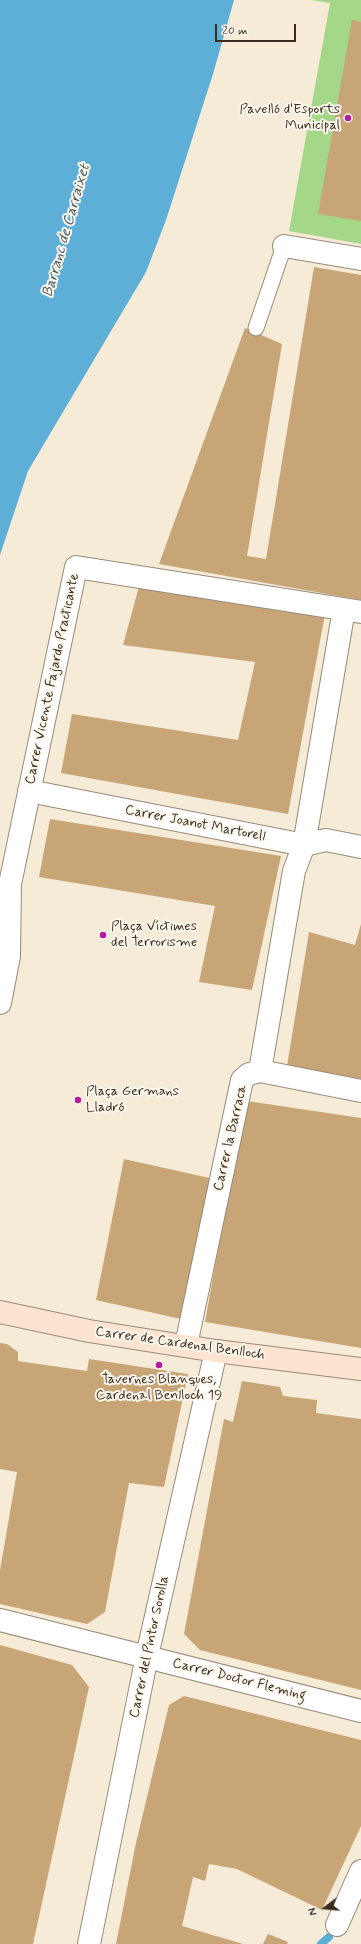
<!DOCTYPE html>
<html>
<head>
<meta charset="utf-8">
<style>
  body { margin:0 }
  #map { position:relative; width:361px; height:1944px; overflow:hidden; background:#f5ebd6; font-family:Mynerve,sans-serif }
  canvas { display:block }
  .north { position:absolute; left:305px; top:1888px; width:40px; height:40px; -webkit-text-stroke:3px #fbf7ec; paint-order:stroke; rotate:254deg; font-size:11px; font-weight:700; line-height:16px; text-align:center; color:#3b2a1e }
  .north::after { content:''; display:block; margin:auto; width:14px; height:18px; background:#3b2a1e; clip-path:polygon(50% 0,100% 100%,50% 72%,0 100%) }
  .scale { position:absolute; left:215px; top:24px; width:81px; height:18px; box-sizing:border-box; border:2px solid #3b2a1e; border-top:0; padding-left:5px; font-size:12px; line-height:14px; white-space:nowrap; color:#3b2a1e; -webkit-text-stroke:3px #fbf7ec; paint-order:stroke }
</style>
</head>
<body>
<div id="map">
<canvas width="361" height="1944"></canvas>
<div class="north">N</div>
<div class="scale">20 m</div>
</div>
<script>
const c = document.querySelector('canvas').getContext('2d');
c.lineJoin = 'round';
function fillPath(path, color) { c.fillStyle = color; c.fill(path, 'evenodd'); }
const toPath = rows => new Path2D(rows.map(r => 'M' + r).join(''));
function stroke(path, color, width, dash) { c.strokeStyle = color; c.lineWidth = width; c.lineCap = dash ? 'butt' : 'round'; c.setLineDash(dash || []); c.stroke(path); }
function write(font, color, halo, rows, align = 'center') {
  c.font = font + ' Mynerve,sans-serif'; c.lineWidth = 4; c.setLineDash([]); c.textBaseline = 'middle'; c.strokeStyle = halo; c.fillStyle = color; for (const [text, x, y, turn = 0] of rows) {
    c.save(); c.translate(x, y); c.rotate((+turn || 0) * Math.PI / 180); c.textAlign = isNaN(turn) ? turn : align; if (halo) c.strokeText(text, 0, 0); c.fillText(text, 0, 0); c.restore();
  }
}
const green = toPath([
  [311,0,361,0,361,244,289,231,330,3]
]);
const water = toPath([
  [0,0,234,0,213,74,166,220,146,272,28,471,0,555]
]);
const stream = toPath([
  [321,1944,329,1937]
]);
const building = toPath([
  [352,20,361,22,361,221,318,214],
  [314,267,361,275,361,600,159,564,245,328,282,344,247,556,266,559],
  [140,583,325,614,288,814,61,773,72,714,238,740,255,662,123,645],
  [50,819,281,856,252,990,199,982,215,906,39,877],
  [361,924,361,1079,287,1066,309,932,355,945],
  [247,1101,361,1118,361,1348,205,1322,231,1176],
  [124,1159,214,1179,181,1319,96,1300],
  [0,1343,7,1344,18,1352,18,1361,87,1371,89,1359,188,1374,164,1487,129,1483,105,1612,87,1624,0,1604,0,1570,17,1472,0,1469],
  [242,1381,280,1387,283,1396,317,1400,316,1413,361,1419,361,1690,200,1650,184,1634,224,1419,233,1422],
  [0,1645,72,1665,89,1687,33,1944,0,1944],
  [184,1696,361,1740,361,1826,322,1910,237,1869,209,1864,205,1881,193,1877,182,1926,243,1944,116,1944,136,1843,169,1705],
  [268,1934,288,1942,287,1944,263,1944]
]);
const service = toPath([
  [256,328,284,246]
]);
const pedestrian = toPath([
  [29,791,304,845,344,609],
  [0,1003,9,956,10,884,76,567,361,612]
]);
const minor = toPath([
  [284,246,361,259],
  [260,1071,294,871,304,845,326,840,361,847],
  [186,1345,242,1080,249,1074,260,1071,361,1091],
  [0,1620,361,1711],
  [337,1925,361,1871],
  [89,1944,147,1656,216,1351]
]);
const secondary = toPath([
  [0,1312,89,1331,216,1351,361,1369]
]);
const markers = [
  [348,118,4,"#b5179e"],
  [103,935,4,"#b5179e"],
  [78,1100,4,"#b5179e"],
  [159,1365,4,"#b5179e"]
];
const poiNames = [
  ["Pavelló d'Esports",340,110,"right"],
  ["Municipal",340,126,"right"],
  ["Plaça Víctimes",111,927],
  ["del Terrorisme",111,943],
  ["Plaça Germans",86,1092],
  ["Lladró",86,1108],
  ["Tavernes Blanques,",159,1380,"center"],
  ["Cardenal Benlloch 19",159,1396,"center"]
];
const streetNames = [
  ["Carrer Vicente Fajardo Practicante",53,679,-78],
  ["Carrer Joanot Martorell",195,824,11],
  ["Carrer la Barraca",231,1138,-77],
  ["Carrer de Cardenal Benlloch",180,1344,8],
  ["Carrer del Pintor Sorolla",150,1647,-78],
  ["Carrer Doctor Fleming",239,1680,14]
];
const waterNames = [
  ["Barranc de Carraixet",67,231,-74]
];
fillPath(green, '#a4d787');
fillPath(water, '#5dafd8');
stroke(stream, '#5dafd8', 8);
fillPath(building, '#c8a577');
stroke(service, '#988a7a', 17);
stroke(pedestrian, '#988a7a', 24);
stroke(minor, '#988a7a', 24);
stroke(secondary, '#988a7a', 24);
stroke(service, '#fff', 15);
stroke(pedestrian, '#fff', 22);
stroke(minor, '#fff', 22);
stroke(secondary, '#fde4d1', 22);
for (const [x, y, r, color] of markers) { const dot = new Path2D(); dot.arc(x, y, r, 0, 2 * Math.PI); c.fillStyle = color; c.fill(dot); stroke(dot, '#fbf7ec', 1.5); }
write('14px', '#3b2a1e', '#fbf7ec', poiNames, 'left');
write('14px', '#3b2a1e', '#fbf7ec', streetNames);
write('italic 15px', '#47595f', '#fbf7ec', waterNames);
</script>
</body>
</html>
